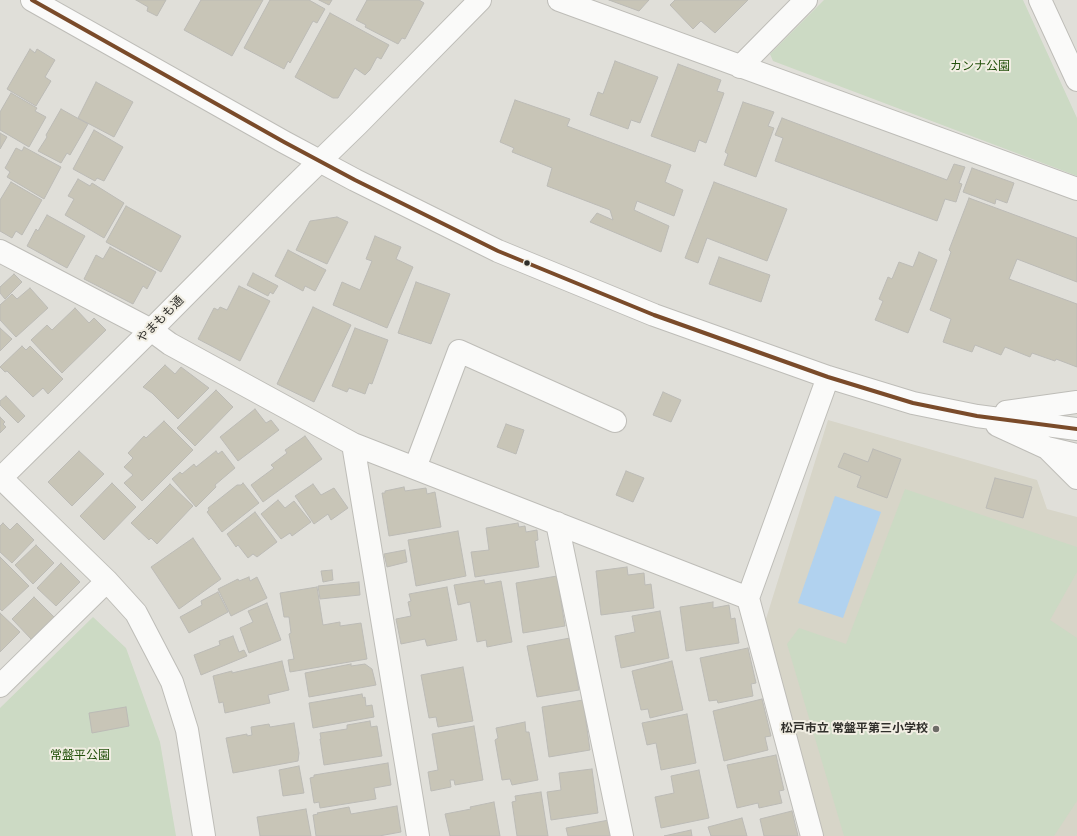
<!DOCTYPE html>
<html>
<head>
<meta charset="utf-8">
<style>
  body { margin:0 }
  canvas { display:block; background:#e0dfd9 }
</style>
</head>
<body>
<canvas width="1077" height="836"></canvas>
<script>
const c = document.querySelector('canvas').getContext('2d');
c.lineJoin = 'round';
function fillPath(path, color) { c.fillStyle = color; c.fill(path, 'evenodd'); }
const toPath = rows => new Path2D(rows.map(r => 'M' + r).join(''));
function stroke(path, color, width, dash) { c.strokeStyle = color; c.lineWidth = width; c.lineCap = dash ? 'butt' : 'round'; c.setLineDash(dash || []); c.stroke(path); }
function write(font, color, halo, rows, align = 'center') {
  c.font = font + ' "Nunito Sans","Noto Sans JP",sans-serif'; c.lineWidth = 4; c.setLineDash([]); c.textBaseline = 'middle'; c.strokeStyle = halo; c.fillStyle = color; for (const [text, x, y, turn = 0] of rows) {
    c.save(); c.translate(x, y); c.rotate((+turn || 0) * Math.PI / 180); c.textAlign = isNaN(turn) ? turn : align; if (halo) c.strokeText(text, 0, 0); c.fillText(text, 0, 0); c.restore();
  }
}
const built = toPath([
  [828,420,1037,480,1047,509,1077,517,1077,836,823,836,765,622]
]);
const green = toPath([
  [824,0,1023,0,1077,118,1077,176,773,61,770,54],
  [905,489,1077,547,1077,572,1050,620,1077,638,1077,801,1054,836,844,836,787,644,799,628,846,644],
  [93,617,126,648,160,742,176,836,0,836,0,708]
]);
const water = toPath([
  [835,496,881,512,843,618,798,603]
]);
const building = toPath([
  [136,0,166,0,157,16,147,11,148,7,136,0],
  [201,0,263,0,232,56,184,30,201,0],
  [270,0,309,0,325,9,317,23,313,21,290,63,288,61,284,69,244,48,270,0],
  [319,0,332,0,329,5,319,0],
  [367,0,419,0,424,3,405,39,402,38,398,44,365,27,366,25,356,20,367,0],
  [609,0,649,0,639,11,609,0],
  [675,0,748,0,715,33,701,21,693,29,670,5,675,0],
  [330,13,389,45,381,59,377,57,370,70,365,75,355,68,338,98,333,98,295,77,330,13],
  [30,49,35,53,37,49,55,60,45,77,51,81,36,106,7,89,30,49],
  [615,61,658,77,640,123,631,120,628,129,590,115,598,92,603,94,615,61],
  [678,64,721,80,717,91,724,93,706,143,699,140,695,152,651,136,678,64],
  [96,82,133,102,114,137,78,118,96,82],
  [11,93,37,108,35,111,46,117,29,147,0,130,0,112,11,93],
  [515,100,570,119,567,126,671,165,665,182,683,190,674,216,637,201,634,210,669,226,661,252,590,222,597,213,613,220,610,210,547,186,552,168,512,152,514,148,500,142,515,100],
  [743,102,774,112,768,126,774,128,756,177,724,165,728,154,725,152,743,102],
  [61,109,88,124,70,155,67,153,61,163,38,151,47,137,46,135,61,109],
  [782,118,947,180,954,164,965,167,959,183,962,184,956,202,945,199,937,221,775,161,783,138,775,135,782,118],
  [94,130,123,147,104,181,97,178,95,181,73,169,94,130],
  [0,133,7,137,0,149,0,133],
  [24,147,61,167,44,199,7,177,10,172,5,168,16,148,22,151,24,147],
  [972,168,1014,183,1007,203,996,199,995,204,963,192,972,168],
  [78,179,90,186,92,183,124,203,104,238,65,215,74,199,68,196,78,179],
  [11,182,42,200,22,235,16,231,12,238,0,231,0,200,11,182],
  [714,182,787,209,767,261,707,238,698,263,685,258,714,182],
  [969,198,1077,238,1077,282,1017,259,1009,279,1077,304,1077,367,1056,359,1055,361,1032,353,1030,357,1005,347,1001,355,975,345,972,352,943,342,951,319,930,310,951,252,949,250,969,198],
  [126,206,181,236,161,272,106,242,126,206],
  [47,215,85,236,67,268,27,246,36,229,38,231,47,215],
  [337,217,348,222,327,264,296,250,310,221,337,217],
  [375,236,401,247,396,259,413,267,387,328,333,305,342,282,360,290,372,261,366,259,375,236],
  [110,247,156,272,147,289,143,286,133,304,84,279,96,255,103,259,110,247],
  [288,250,326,270,315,291,305,286,303,291,275,276,288,250],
  [919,252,937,260,908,333,875,320,883,301,879,299,888,277,892,279,899,262,913,267,919,252],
  [719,257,770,275,761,302,709,284,719,257],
  [253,273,278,286,273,294,270,292,268,296,247,285,253,273],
  [14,274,22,282,5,299,0,293,0,287,14,274],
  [416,282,450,294,431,344,398,333,416,282],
  [239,286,270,301,240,361,198,339,214,308,218,310,220,307,227,310,239,286],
  [30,288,48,308,16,337,0,320,0,305,12,294,17,299,30,288],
  [313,307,351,325,314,402,277,384,313,307],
  [75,308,89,323,94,318,106,330,62,373,31,340,47,325,52,330,75,308],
  [0,328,12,339,0,351,0,328],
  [355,328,388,340,372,384,369,383,365,394,349,388,347,392,332,386,355,328],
  [22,346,26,350,30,346,63,379,48,394,43,388,33,397,7,371,5,372,0,367,22,346],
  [165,365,175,374,181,367,209,388,178,419,152,393,143,387,165,365],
  [216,390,233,407,195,446,177,428,216,390],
  [663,392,681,400,671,422,653,415,663,392],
  [6,396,25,416,18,423,0,405,0,401,6,396],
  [255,409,266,423,271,420,279,430,238,461,220,437,255,409],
  [0,417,5,422,3,424,6,427,0,433,0,417],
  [164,421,193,450,142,501,124,483,133,475,124,467,133,458,128,453,144,436,146,438,164,421],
  [506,424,524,430,516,454,497,447,506,424],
  [305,436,322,459,263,502,251,485,274,468,271,465,287,453,285,450,305,436],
  [873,449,901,459,887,498,857,487,861,476,838,467,844,453,868,462,873,449],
  [79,451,104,474,72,506,48,482,79,451],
  [216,451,218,454,222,451,235,468,215,485,216,487,196,507,172,479,180,472,182,474,194,464,196,467,216,451],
  [626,471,644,478,633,502,616,495,626,471],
  [995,478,1032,487,1023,518,986,508,995,478],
  [112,483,136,507,104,540,80,516,112,483],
  [243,483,259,503,222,532,207,512,209,510,208,508,237,485,241,485,243,483],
  [170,484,193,506,157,544,151,538,149,540,131,523,170,484],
  [313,484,321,495,334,488,348,508,331,520,328,514,314,524,295,496,313,484],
  [404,487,405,491,426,488,427,494,435,492,441,527,389,536,382,493,385,493,385,491,404,487],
  [278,500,285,508,294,501,311,522,292,536,290,533,281,539,261,514,278,500],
  [255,512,277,542,257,557,253,554,248,558,238,545,236,547,227,534,255,512],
  [3,523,10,530,17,523,34,540,12,563,0,552,0,526,3,523],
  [518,523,519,527,525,526,526,532,537,530,538,540,535,541,539,567,475,577,471,552,489,550,486,528,518,523],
  [458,531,466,576,416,586,408,540,458,531],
  [193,538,221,579,179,609,151,567,193,538],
  [36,545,54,563,33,584,15,565,36,545],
  [405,550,407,562,387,567,384,554,405,550],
  [0,557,29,586,2,611,0,609,0,557],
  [61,563,80,582,56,606,37,588,61,563],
  [627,567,628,575,644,573,645,585,651,584,654,608,601,615,596,571,627,567],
  [332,570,333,580,323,582,321,571,332,570],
  [557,576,565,626,523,633,516,583,557,576],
  [249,577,250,581,257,577,267,598,231,616,218,589,238,579,239,581,249,577],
  [484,580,485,584,501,581,512,642,487,647,486,640,477,642,470,602,458,605,454,585,484,580],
  [359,582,360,595,320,599,318,586,359,582],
  [317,587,323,625,340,622,340,626,361,623,367,659,290,672,288,660,294,659,289,634,291,633,289,617,284,617,280,593,317,587],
  [447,587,457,640,427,646,425,639,401,644,396,619,411,616,408,602,411,601,409,594,447,587],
  [218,592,228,612,189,633,180,617,202,605,201,601,218,592],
  [34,597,54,617,31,639,12,619,34,597],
  [713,602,713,608,729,605,731,619,735,618,739,643,686,651,680,607,713,602],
  [267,603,281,640,249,653,240,628,253,622,248,611,267,603],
  [660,611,669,658,621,668,615,636,635,632,632,616,660,611],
  [0,613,20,632,0,652,0,613],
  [233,636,239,652,244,650,247,656,201,675,194,655,220,645,219,641,233,636],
  [570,638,579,690,537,697,527,646,570,638],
  [748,648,756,683,751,684,753,696,718,703,717,700,709,701,700,658,748,648],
  [282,661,289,690,268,695,270,703,225,713,223,702,219,703,213,676,232,671,232,673,282,661],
  [672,661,683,710,650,718,648,709,641,710,632,671,672,661],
  [351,664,351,666,365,664,372,669,376,685,309,697,305,673,351,664],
  [463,667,473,721,438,727,436,717,429,718,421,675,463,667],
  [362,694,363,698,365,697,366,706,372,705,374,717,313,728,309,703,362,694],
  [762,699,771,736,765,737,768,750,724,761,713,711,762,699],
  [583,700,590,750,549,757,542,707,583,700],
  [126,707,129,726,92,733,89,713,126,707],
  [687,714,696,763,661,770,656,743,647,745,642,723,687,714],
  [370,721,371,727,377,726,382,756,324,765,320,739,321,739,320,733,347,729,347,725,370,721],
  [525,722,526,732,529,732,538,780,512,785,510,779,502,780,495,740,498,738,496,728,525,722],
  [294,723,299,753,298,761,233,773,226,738,247,734,247,736,252,735,251,727,269,724,270,727,294,723],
  [474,726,483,780,455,785,454,780,450,780,451,787,431,791,428,772,438,770,432,734,474,726],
  [776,755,784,790,779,791,782,803,759,808,758,803,737,808,727,765,776,755],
  [388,763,391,785,374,788,376,799,320,808,319,802,314,803,310,778,314,777,314,775,388,763],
  [299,766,304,793,283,796,279,770,299,766],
  [592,769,598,813,551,820,547,792,561,790,559,773,592,769],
  [699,770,709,818,661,828,655,797,674,793,671,776,699,770],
  [541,792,548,836,517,836,512,802,516,801,515,796,541,792],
  [494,802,500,836,450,836,445,814,471,809,470,807,494,802],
  [397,806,401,832,379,836,316,836,313,815,318,814,317,813,349,807,351,814,397,806],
  [306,809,311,836,260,836,257,817,306,809],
  [792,811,798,836,764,836,760,819,792,811],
  [742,818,747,836,711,836,708,827,742,818],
  [609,820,612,836,568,836,566,828,609,820],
  [691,830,692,836,664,836,691,830]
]);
const minor = toPath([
  [32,0,284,142,355,180,498,251,654,315,828,377,913,403,977,416,1077,429],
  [559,0,1077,189],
  [1040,0,1077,80],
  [740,67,806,0],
  [0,251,151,330,170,344,353,444,748,598],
  [1006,412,1077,402],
  [997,425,1047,448,1077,455],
  [353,444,418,836],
  [1047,448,1077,478],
  [415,468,459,351,615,421],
  [1,478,107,581,136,613,172,682,187,730,204,836],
  [0,479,151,330,285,195,358,124,480,0],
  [557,523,622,836],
  [0,686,107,581],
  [812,836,748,598,828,377]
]);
const bus1 = toPath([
  [32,0,284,142,355,180,498,251,654,315,828,377,913,403,977,416,1077,429]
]);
const markers = [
  [527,263,3.5,"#2f2e2a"],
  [936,729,4,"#6d6c67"]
];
const parkNames = [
  ["カンナ公園",980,67],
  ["常盤平公園",80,756]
];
const streetNames = [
  ["やまもも通",161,320,-45]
];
const poiNames = [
  ["松戸市立 常盤平第三小学校",928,729]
];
fillPath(built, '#d7d5c8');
fillPath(green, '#ccdac4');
fillPath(water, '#b1d2ef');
fillPath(building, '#c8c5b7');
stroke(building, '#bcbbb6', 1);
stroke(minor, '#bebdb8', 24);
stroke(minor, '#fafaf9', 22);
stroke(bus1, '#7a4b2a', 4);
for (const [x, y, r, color] of markers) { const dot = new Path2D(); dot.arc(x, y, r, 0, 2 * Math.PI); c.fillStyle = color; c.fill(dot); stroke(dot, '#f1eee3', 1.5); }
write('12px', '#22500b', '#f1eee3', parkNames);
write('12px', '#2f2e2a', '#f1eee3', streetNames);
write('bold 12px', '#2f2e2a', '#f1eee3', poiNames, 'right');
</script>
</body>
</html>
